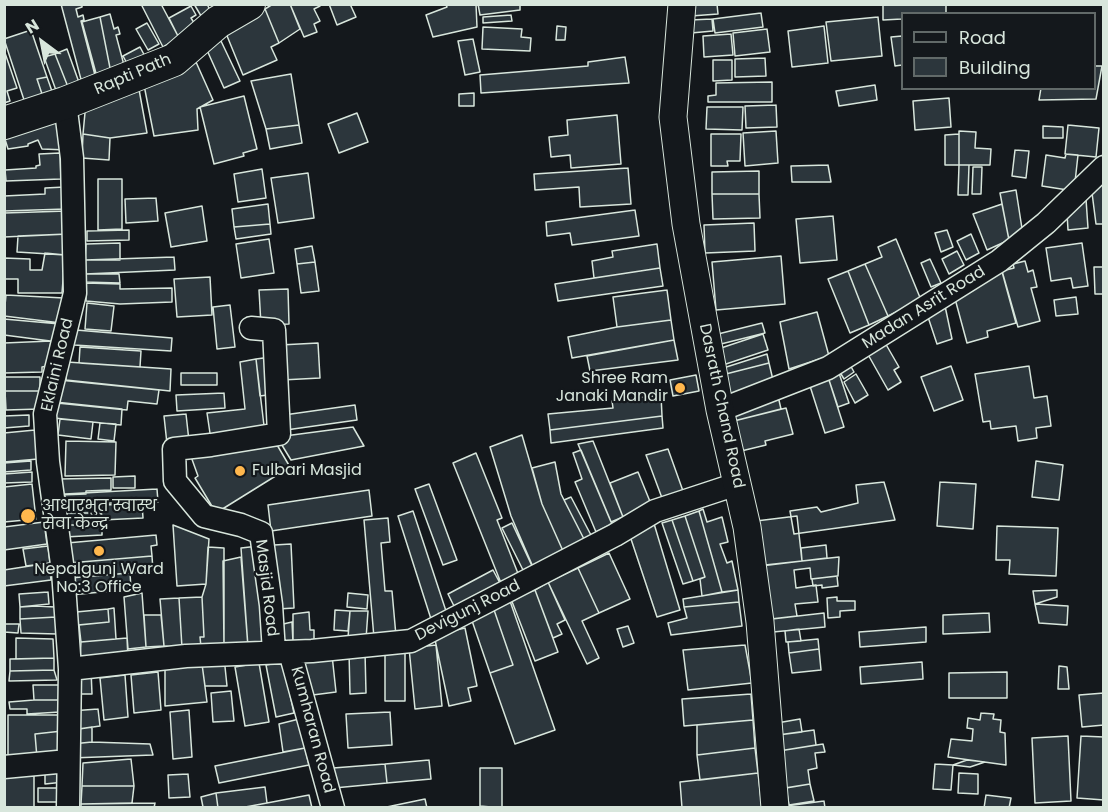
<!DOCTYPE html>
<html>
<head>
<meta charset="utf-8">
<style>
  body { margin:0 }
  #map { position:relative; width:1108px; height:812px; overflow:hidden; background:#14181c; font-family:Poppins,sans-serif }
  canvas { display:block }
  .frame { position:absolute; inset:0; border:6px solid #d8e6dc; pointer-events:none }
  .legend { position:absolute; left:901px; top:12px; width:195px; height:78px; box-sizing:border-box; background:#14181c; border:2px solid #626a69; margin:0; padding:8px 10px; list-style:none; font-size:18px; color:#d8e6dc }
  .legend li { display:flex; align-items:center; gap:12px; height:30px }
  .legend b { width:30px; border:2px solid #626a69 }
  .north { position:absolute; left:12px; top:12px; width:60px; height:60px; -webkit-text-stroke:4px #14181c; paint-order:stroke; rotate:328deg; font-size:16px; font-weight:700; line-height:24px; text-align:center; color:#d8e6dc }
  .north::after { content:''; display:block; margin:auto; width:21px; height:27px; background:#d8e6dc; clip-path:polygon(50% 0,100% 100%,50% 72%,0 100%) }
</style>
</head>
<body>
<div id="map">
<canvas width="1108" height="812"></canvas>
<div class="frame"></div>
<ul class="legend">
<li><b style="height:8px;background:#14181c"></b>Road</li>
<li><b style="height:16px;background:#2c363c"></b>Building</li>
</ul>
<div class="north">N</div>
</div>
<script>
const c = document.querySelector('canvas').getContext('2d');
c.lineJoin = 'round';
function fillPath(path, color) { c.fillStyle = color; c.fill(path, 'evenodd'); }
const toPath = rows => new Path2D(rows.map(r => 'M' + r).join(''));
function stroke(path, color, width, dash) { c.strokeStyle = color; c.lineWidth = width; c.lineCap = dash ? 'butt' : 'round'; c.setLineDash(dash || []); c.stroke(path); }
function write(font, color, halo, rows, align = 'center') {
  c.font = font + ' Poppins,"Noto Sans Devanagari",sans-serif'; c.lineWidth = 4.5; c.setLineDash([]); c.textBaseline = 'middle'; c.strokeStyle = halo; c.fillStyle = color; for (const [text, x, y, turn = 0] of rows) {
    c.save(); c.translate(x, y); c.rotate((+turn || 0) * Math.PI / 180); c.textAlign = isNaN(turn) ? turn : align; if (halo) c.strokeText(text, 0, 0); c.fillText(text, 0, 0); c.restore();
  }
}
const building = toPath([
  [61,4,82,4,82,7,76,9,78,17,83,15,84,20,81,21,97,83,83,87,61,4],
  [141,4,161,4,179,38,163,47,141,4],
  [194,4,207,4,213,16,204,21,194,4],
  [273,4,290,4,300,29,279,43,265,9,273,4],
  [290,4,319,4,320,6,314,9,320,21,314,24,317,32,304,37,290,4],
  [329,4,350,4,356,17,337,25,329,4],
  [446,4,476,4,477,27,433,37,426,15,447,7,446,4],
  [478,4,520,4,520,10,480,15,478,4],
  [690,4,717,4,718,14,691,16,690,4],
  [883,4,946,4,946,14,902,14,902,19,883,20,883,4],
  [191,6,196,15,191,18,198,29,180,40,169,18,191,6],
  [265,9,279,43,271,47,277,60,243,75,223,26,265,9],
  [761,13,763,27,715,33,713,19,761,13],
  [110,14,114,29,118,27,120,34,116,35,125,69,111,73,100,17,110,14],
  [511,15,512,21,483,23,483,17,511,15],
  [100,17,111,73,97,77,82,22,100,17],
  [878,17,882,56,831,61,826,22,878,17],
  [712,19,713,31,691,33,690,20,712,19],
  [147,23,159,44,148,50,136,29,147,23],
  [557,26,566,27,565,40,556,40,557,26],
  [824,26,828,63,792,67,788,31,824,26],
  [483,27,522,29,521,37,531,38,530,51,482,49,483,27],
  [767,29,770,52,735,56,733,33,767,29],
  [31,30,47,77,37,79,44,100,26,106,4,39,31,30],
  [731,34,733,55,704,57,703,36,731,34],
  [902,36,902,65,895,66,891,37,902,36],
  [473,39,480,72,465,75,458,41,473,39],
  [221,41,240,81,224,88,206,48,221,41],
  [140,47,147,60,130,69,123,56,140,47],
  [67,49,81,88,70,92,55,54,67,49],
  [4,50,17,88,7,91,10,101,4,103,4,50],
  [55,54,70,92,58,96,44,57,55,54],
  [625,57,629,83,481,93,480,75,588,66,588,62,625,57],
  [765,58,766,76,735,77,735,59,765,58],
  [713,60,732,60,732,80,713,81,713,60],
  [196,62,213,100,197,109,198,130,154,136,144,85,196,62],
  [1094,66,1102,66,1096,99,1039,100,1041,88,1094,88,1094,66],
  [291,74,299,125,266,129,251,81,291,74],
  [47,77,54,97,44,100,37,79,47,77],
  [772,82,772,102,708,102,708,96,716,95,716,83,772,82],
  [138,84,147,133,110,138,83,134,86,102,138,84],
  [875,85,877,100,839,106,836,91,875,85],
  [474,93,474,106,459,106,459,94,474,93],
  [244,96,257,149,243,153,244,156,214,164,200,107,244,96],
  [949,98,951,127,915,130,913,101,949,98],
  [776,105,777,127,746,128,745,106,776,105],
  [707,107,743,107,742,130,706,129,707,107],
  [357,113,368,142,339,153,328,124,357,113],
  [617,115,621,164,571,168,570,155,551,157,549,137,568,135,567,120,617,115],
  [60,116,67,150,42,149,38,140,28,144,28,146,8,149,4,136,60,116],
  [299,125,302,143,270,149,266,129,299,125],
  [1068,125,1099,128,1096,157,1065,154,1068,125],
  [1043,126,1063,127,1063,138,1043,138,1043,126],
  [776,131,778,163,745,166,743,133,776,131],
  [959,131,976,132,975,148,991,149,990,165,959,165,959,131],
  [83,134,110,138,109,160,82,158,83,134],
  [711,134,741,134,740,161,727,161,728,166,711,166,711,134],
  [959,134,959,165,945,165,945,135,959,134],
  [1015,150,1029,151,1026,178,1012,176,1015,150],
  [60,153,61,179,6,181,5,170,36,168,36,166,40,165,39,154,60,153],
  [1066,154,1078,155,1074,191,1042,186,1046,155,1065,158,1066,154],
  [828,165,831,182,792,182,791,166,828,165],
  [959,165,969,165,968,195,958,195,959,165],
  [973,167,982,167,981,194,972,194,973,167],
  [628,168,631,204,580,207,579,187,535,190,534,174,628,168],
  [262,169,266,198,238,202,234,174,262,169],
  [759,171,759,194,712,194,712,172,759,171],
  [308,173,314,218,278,223,271,178,308,173],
  [98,179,122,179,122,229,98,230,98,179],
  [1091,185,1104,185,1104,224,1096,224,1091,185],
  [65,187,66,209,4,211,4,196,45,194,45,188,65,187],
  [1016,190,1023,235,1009,240,1000,193,1016,190],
  [712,194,759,194,760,218,713,219,712,194],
  [156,198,158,221,126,223,125,199,156,198],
  [1086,199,1088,228,1068,230,1067,213,1086,199],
  [268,204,270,224,234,227,232,209,268,204],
  [1002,204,1009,240,987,250,973,214,1002,204],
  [202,206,207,241,171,247,165,213,202,206],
  [635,210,639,236,572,245,570,233,547,236,546,222,635,210],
  [67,211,68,234,4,237,4,213,67,211],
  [833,216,837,260,800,263,796,219,833,216],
  [754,223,755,251,705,253,704,225,754,223],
  [270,224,271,234,236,239,234,227,270,224],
  [129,230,129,240,87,241,87,231,129,230],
  [947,230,953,247,941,252,935,233,947,230],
  [68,234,65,255,17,252,18,236,68,234],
  [971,234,979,253,966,260,957,241,971,234],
  [269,239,274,273,241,278,236,244,269,239],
  [896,239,921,300,888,316,865,264,882,257,878,247,896,239],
  [120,243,120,260,85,260,86,244,120,243],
  [1082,243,1088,286,1073,288,1071,278,1051,281,1046,248,1082,243],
  [657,244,660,268,594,278,592,261,613,257,612,251,657,244],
  [312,246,315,262,297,264,295,249,312,246],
  [957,251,964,265,949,274,942,259,957,251],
  [45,253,65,255,62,293,18,293,18,279,4,279,4,258,30,259,30,270,42,270,45,253],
  [781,256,785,304,716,310,712,262,781,256],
  [174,257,175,270,85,274,85,260,174,257],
  [930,259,941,283,931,287,921,263,930,259],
  [1025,261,1028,272,1033,270,1037,287,1031,288,1040,321,1018,327,1002,271,1014,268,1013,264,1025,261],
  [315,262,319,291,301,293,297,264,315,262],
  [865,264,888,316,869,325,848,271,865,264],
  [1094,267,1104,267,1104,294,1095,294,1094,267],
  [660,268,663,286,558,301,555,284,660,268],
  [1001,268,1016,323,987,331,988,337,967,343,954,295,1001,268],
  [848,271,869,325,850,333,828,279,848,271],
  [85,274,119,274,120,283,84,282,85,274],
  [210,277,212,315,177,317,174,279,210,277],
  [86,283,120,284,120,289,172,288,172,302,120,304,86,301,86,283],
  [288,289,289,324,261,325,259,290,288,289],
  [667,290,671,320,617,327,613,297,667,290],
  [6,295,64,298,61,323,4,316,6,295],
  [1076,297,1078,314,1056,316,1054,300,1076,297],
  [87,303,114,306,111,331,85,329,87,303],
  [230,305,235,347,217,349,213,307,230,305],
  [945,306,952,339,937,344,926,311,945,306],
  [817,312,829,356,789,369,780,322,817,312],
  [4,319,60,324,58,342,4,335,4,319],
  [671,320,674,340,572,358,568,337,617,327,671,320],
  [762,323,765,333,713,346,710,336,762,323],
  [76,330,172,338,171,351,74,345,76,330],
  [763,334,768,350,717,367,712,351,763,334],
  [674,340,678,360,590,371,587,356,674,340],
  [51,341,47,366,42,367,42,372,4,373,4,343,51,341],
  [884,341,899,367,894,370,901,382,888,390,866,351,884,341],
  [318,343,320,378,282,380,280,345,318,343],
  [80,347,141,351,140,367,79,363,80,347],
  [767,354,769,363,718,376,717,370,767,354],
  [271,357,275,394,260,396,256,359,271,357],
  [256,359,265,434,211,440,207,413,245,409,240,362,256,359],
  [67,362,171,369,170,391,66,380,67,362],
  [769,363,773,380,724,397,718,376,769,363],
  [849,363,854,372,844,379,838,369,849,363],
  [951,366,963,400,934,411,921,377,951,366],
  [1029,366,1034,398,1047,396,1051,426,1036,428,1037,438,1018,441,1016,426,991,429,990,421,983,422,975,374,1029,366],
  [181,373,217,373,217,385,181,385,181,373],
  [839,373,849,403,838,407,828,377,839,373],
  [856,374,868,395,855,403,844,382,856,374],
  [696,375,699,391,673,396,670,380,696,375],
  [4,377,40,377,40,391,4,391,4,377],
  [828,377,844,427,825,433,809,383,828,377],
  [59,380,159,390,157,404,128,401,127,410,57,403,59,380],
  [5,391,40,391,40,409,6,410,5,391],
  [224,393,225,408,177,411,176,395,224,393],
  [661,395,662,416,550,430,548,414,613,408,612,401,661,395],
  [778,396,781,409,730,422,727,412,778,396],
  [55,402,122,409,121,425,54,418,55,402],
  [355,405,357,420,286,430,284,415,355,405],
  [786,408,793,434,765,441,766,445,737,452,730,422,786,408],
  [186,414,189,441,167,444,164,416,186,414],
  [29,415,29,426,4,428,4,416,29,415],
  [662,416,663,428,551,443,550,430,662,416],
  [60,419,93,422,91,439,58,435,60,419],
  [100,423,116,424,114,441,98,439,100,423],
  [353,427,364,446,291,460,277,437,353,427],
  [35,430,38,459,4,462,4,433,35,430],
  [522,435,542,504,563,551,533,567,511,516,490,447,522,435],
  [273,438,290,467,216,513,195,478,198,476,189,451,273,438],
  [66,441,116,442,115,475,65,476,66,441],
  [593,441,623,517,611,522,578,444,593,441],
  [668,449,683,491,662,498,646,455,668,449],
  [581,450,612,524,596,532,575,482,582,479,573,453,581,450],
  [476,453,502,518,497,520,519,576,501,583,453,463,476,453],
  [31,461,31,470,4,472,4,463,31,461],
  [1036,461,1063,465,1059,500,1032,497,1036,461],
  [555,462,561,494,585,541,563,551,542,504,532,468,555,462],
  [32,472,32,482,4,483,4,474,32,472],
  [638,472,651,504,623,517,610,483,638,472],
  [135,476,135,488,113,488,113,477,135,476],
  [111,478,111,490,86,491,86,494,59,495,59,479,111,478],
  [884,482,895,520,794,534,790,511,817,507,821,512,858,503,856,485,884,482],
  [940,482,976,484,973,529,937,526,940,482],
  [32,484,36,519,4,522,4,487,32,484],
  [429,484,457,560,443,565,415,489,429,484],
  [157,489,158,502,65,504,65,494,157,489],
  [369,490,372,516,271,531,268,505,369,490],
  [571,497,592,537,585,541,564,500,571,497],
  [142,504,143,518,102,520,101,505,142,504],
  [101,505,101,513,64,513,63,507,101,505],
  [703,509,707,522,722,517,728,542,720,544,727,563,732,561,738,590,722,592,699,511,703,509],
  [413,511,447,614,431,619,398,516,413,511],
  [699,511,722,592,702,596,700,579,705,577,685,516,699,511],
  [64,513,101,513,102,525,64,525,64,513],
  [685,516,705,577,693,581,672,520,685,516],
  [797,516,802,561,761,566,756,521,797,516],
  [652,517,680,610,657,617,628,530,652,517],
  [388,518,390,542,381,543,385,591,392,591,396,636,374,638,364,520,388,518],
  [672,520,693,581,683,584,662,523,672,520],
  [44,522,47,544,4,550,4,527,44,522],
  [512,523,533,568,524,572,502,528,512,523],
  [64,525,102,525,102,535,65,537,64,525],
  [173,525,209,539,206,584,177,586,173,525],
  [997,526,1058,528,1056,576,1009,574,1010,560,996,560,997,526],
  [156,535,157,545,151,546,152,556,69,563,67,543,156,535],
  [291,544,294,608,278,609,274,545,291,544],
  [826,545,827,558,802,561,801,548,826,545],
  [48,546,50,563,26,566,23,549,48,546],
  [259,546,267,645,248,647,241,548,259,546],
  [208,547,224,548,224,649,201,647,200,637,204,637,202,597,206,584,208,547],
  [609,553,630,599,599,613,578,568,609,553],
  [152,556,153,571,70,578,69,563,152,556],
  [241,557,248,647,224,649,223,561,241,557],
  [839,557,838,576,811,579,810,568,794,570,796,588,816,585,818,602,795,604,797,616,771,619,765,565,839,557],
  [49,563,51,580,4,586,4,570,49,563],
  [578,568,599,613,582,621,599,658,587,664,548,582,578,568],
  [493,570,501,585,455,608,448,594,493,570],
  [130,573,131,589,71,595,70,578,130,573],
  [837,576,838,586,822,588,822,585,813,586,812,579,837,576],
  [548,582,565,620,557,624,562,634,553,638,535,590,548,582],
  [535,590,558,652,535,661,511,599,535,590],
  [738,590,739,602,684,607,683,599,738,590],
  [1057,590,1057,597,1035,604,1033,591,1057,590],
  [48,592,49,604,20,607,19,594,48,592],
  [142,593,146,647,128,649,124,597,142,593],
  [348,593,368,595,367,609,347,607,348,593],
  [202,597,204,637,200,637,201,647,182,648,179,598,202,597],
  [837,597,837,601,855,601,855,610,840,611,840,617,828,618,827,598,837,597],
  [179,598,182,648,164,646,160,599,179,598],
  [510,601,555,730,515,744,490,673,513,665,493,607,510,601],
  [739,602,742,626,671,635,668,623,687,618,684,607,739,602],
  [1035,604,1068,606,1067,625,1039,623,1035,604],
  [36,606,55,607,56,617,20,619,20,607,36,606],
  [493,607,513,665,490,673,470,615,493,607],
  [114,608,116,639,81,642,79,625,109,622,108,609,114,608],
  [108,609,109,622,78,625,76,612,108,609],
  [335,610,350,611,348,631,334,630,335,610],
  [350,611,368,611,366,639,348,638,350,611],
  [309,612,310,630,314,630,314,643,293,643,293,614,309,612],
  [824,613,825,627,773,632,772,619,824,613],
  [989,613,990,632,943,634,943,615,989,613],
  [144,615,161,615,164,646,146,647,144,615],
  [56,617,57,634,21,633,20,619,56,617],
  [292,622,293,643,280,645,279,625,292,622],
  [4,624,19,624,18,633,4,632,4,624],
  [628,626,634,643,623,647,617,629,628,626],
  [926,627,926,642,860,647,859,632,926,627],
  [465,628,477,686,468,688,471,701,449,706,434,635,465,628],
  [799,629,801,641,786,642,785,631,799,629],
  [16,638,53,639,54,658,16,659,16,638],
  [127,638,128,659,80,660,81,642,127,638],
  [818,639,819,649,789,653,788,642,818,639],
  [436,645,442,706,415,709,409,648,436,645],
  [745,645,752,683,688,690,683,650,745,645],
  [819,649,821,670,792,673,789,653,819,649],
  [385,651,405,651,405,701,385,701,385,651],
  [349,652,365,652,366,693,350,694,349,652],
  [332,655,336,692,305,696,301,659,332,655],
  [201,657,224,657,227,686,205,686,201,657],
  [54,658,54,670,10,671,10,659,54,658],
  [283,662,294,713,276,717,266,665,283,662],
  [922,662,923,679,861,684,860,667,922,662],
  [259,663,269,722,245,726,235,667,259,663],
  [202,664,207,702,165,706,165,666,202,664],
  [1059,666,1067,667,1069,689,1058,689,1059,666],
  [54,670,57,680,9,681,10,671,54,670],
  [77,670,91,670,92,694,75,694,77,670],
  [158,672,161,710,134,713,131,675,158,672],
  [1007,672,1007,698,949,698,949,673,1007,672],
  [125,675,128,717,104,720,100,678,125,675],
  [33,685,59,685,60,700,34,700,33,685],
  [231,691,234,721,213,722,211,693,231,691],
  [1104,693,1104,725,1082,727,1079,695,1104,693],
  [751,694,753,720,684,726,682,699,751,694],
  [34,700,60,700,60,712,27,714,27,709,10,709,9,702,34,700],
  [98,709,100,726,72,730,71,711,98,709],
  [189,710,192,757,173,759,170,712,189,710],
  [390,712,392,745,348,748,346,714,390,712],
  [981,713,994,714,993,719,1001,720,1000,732,1005,733,1006,765,948,757,951,739,972,741,973,729,967,728,968,718,980,720,981,713],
  [8,715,61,715,62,731,35,734,37,758,8,757,8,715],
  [299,719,305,748,283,752,279,724,299,719],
  [800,719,802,732,778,735,777,723,800,719],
  [753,720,755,748,697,755,697,725,753,720],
  [92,727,92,742,72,744,72,730,92,727],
  [814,730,816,745,779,751,778,735,814,730],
  [62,731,62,756,37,758,35,734,62,731],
  [1068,736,1071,801,1035,803,1032,738,1068,736],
  [1081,736,1104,737,1104,800,1077,798,1081,736],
  [92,742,150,744,153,755,71,758,72,744,92,742],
  [823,744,825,752,815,753,817,768,808,770,810,784,785,788,779,751,823,744],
  [305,748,309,765,219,783,215,766,305,748],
  [755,748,758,773,700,780,697,755,755,748],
  [131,759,134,786,82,786,83,763,131,759],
  [429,760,431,779,387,783,385,764,429,760],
  [967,760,985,762,970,767,953,765,967,760],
  [385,764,387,783,334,788,333,768,385,764],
  [935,764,953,765,951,790,933,789,935,764],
  [480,768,502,768,502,808,480,806,480,768],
  [63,772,64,782,45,784,45,773,63,772],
  [758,773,762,808,682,808,680,782,758,773],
  [959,773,978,774,978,794,958,793,959,773],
  [188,774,190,797,169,798,168,775,188,774],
  [4,776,34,776,34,808,4,808,4,776],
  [810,784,814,801,789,805,786,788,810,784],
  [82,786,134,786,132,803,81,804,82,786],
  [265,787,267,803,240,808,218,808,216,793,265,787],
  [38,788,62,788,62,802,38,802,38,788],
  [216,793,218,808,200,808,203,807,201,797,216,793],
  [309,795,312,808,240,808,267,803,309,795],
  [986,795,1011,798,1009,808,984,808,986,795],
  [425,799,427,808,382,808,425,799],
  [824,801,825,808,786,808,786,806,824,801],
  [155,803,154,808,81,808,81,804,155,803]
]);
const minor = toPath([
  [65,103,72,158,75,293,45,414,48,462,63,571,70,669,68,808],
  [251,328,274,330,279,434,211,445,174,449,175,481,204,516,241,525,261,533,271,605,274,652],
  [720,410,828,368,999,261,1046,223,1104,167],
  [290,652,333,808],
  [70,669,186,656,312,651,411,641,615,535,655,511,737,484],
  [4,767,68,761]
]);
const tertiary = toPath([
  [682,4,673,117,686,224,720,410,747,527,760,622,775,808]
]);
const secondary = toPath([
  [4,123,65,103,174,60,218,22,249,4]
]);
const markers = [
  [680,388,6,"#ffb74d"],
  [240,471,6,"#ffb74d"],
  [28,516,8,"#ffb74d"],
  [99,551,6,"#ffb74d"]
];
const streetNames = [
  ["Rapti Path",133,75,-23],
  ["Madan Asrit Road",924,308,-32],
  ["Eklaini Road",58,365,-77],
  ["Dasrath Chand Road",721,406,78],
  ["Masjid Road",266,588,83],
  ["Devigunj Road",468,611,-27],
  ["Kumharan Road",312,730,75]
];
const poiNames = [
  ["Shree Ram",668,379,"right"],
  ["Janaki Mandir",668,397,"right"],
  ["Fulbari Masjid",252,471],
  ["आधारभुत स्वास्थ",42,507],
  ["सेवा केन्द्र",42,525],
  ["Nepalgunj Ward",99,570,"center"],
  ["No:3 Office",99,588,"center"]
];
fillPath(building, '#2c363c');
stroke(building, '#d8e6dc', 1.5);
stroke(minor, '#d8e6dc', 25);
stroke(tertiary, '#d8e6dc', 29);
stroke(secondary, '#d8e6dc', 34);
stroke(minor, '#14181c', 22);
stroke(tertiary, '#14181c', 27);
stroke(secondary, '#14181c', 32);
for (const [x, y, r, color] of markers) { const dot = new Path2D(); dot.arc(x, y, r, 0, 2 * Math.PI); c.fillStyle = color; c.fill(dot); stroke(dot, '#14181c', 2); }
write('16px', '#d8e6dc', '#14181c', streetNames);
write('16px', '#d8e6dc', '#14181c', poiNames, 'left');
</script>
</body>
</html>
